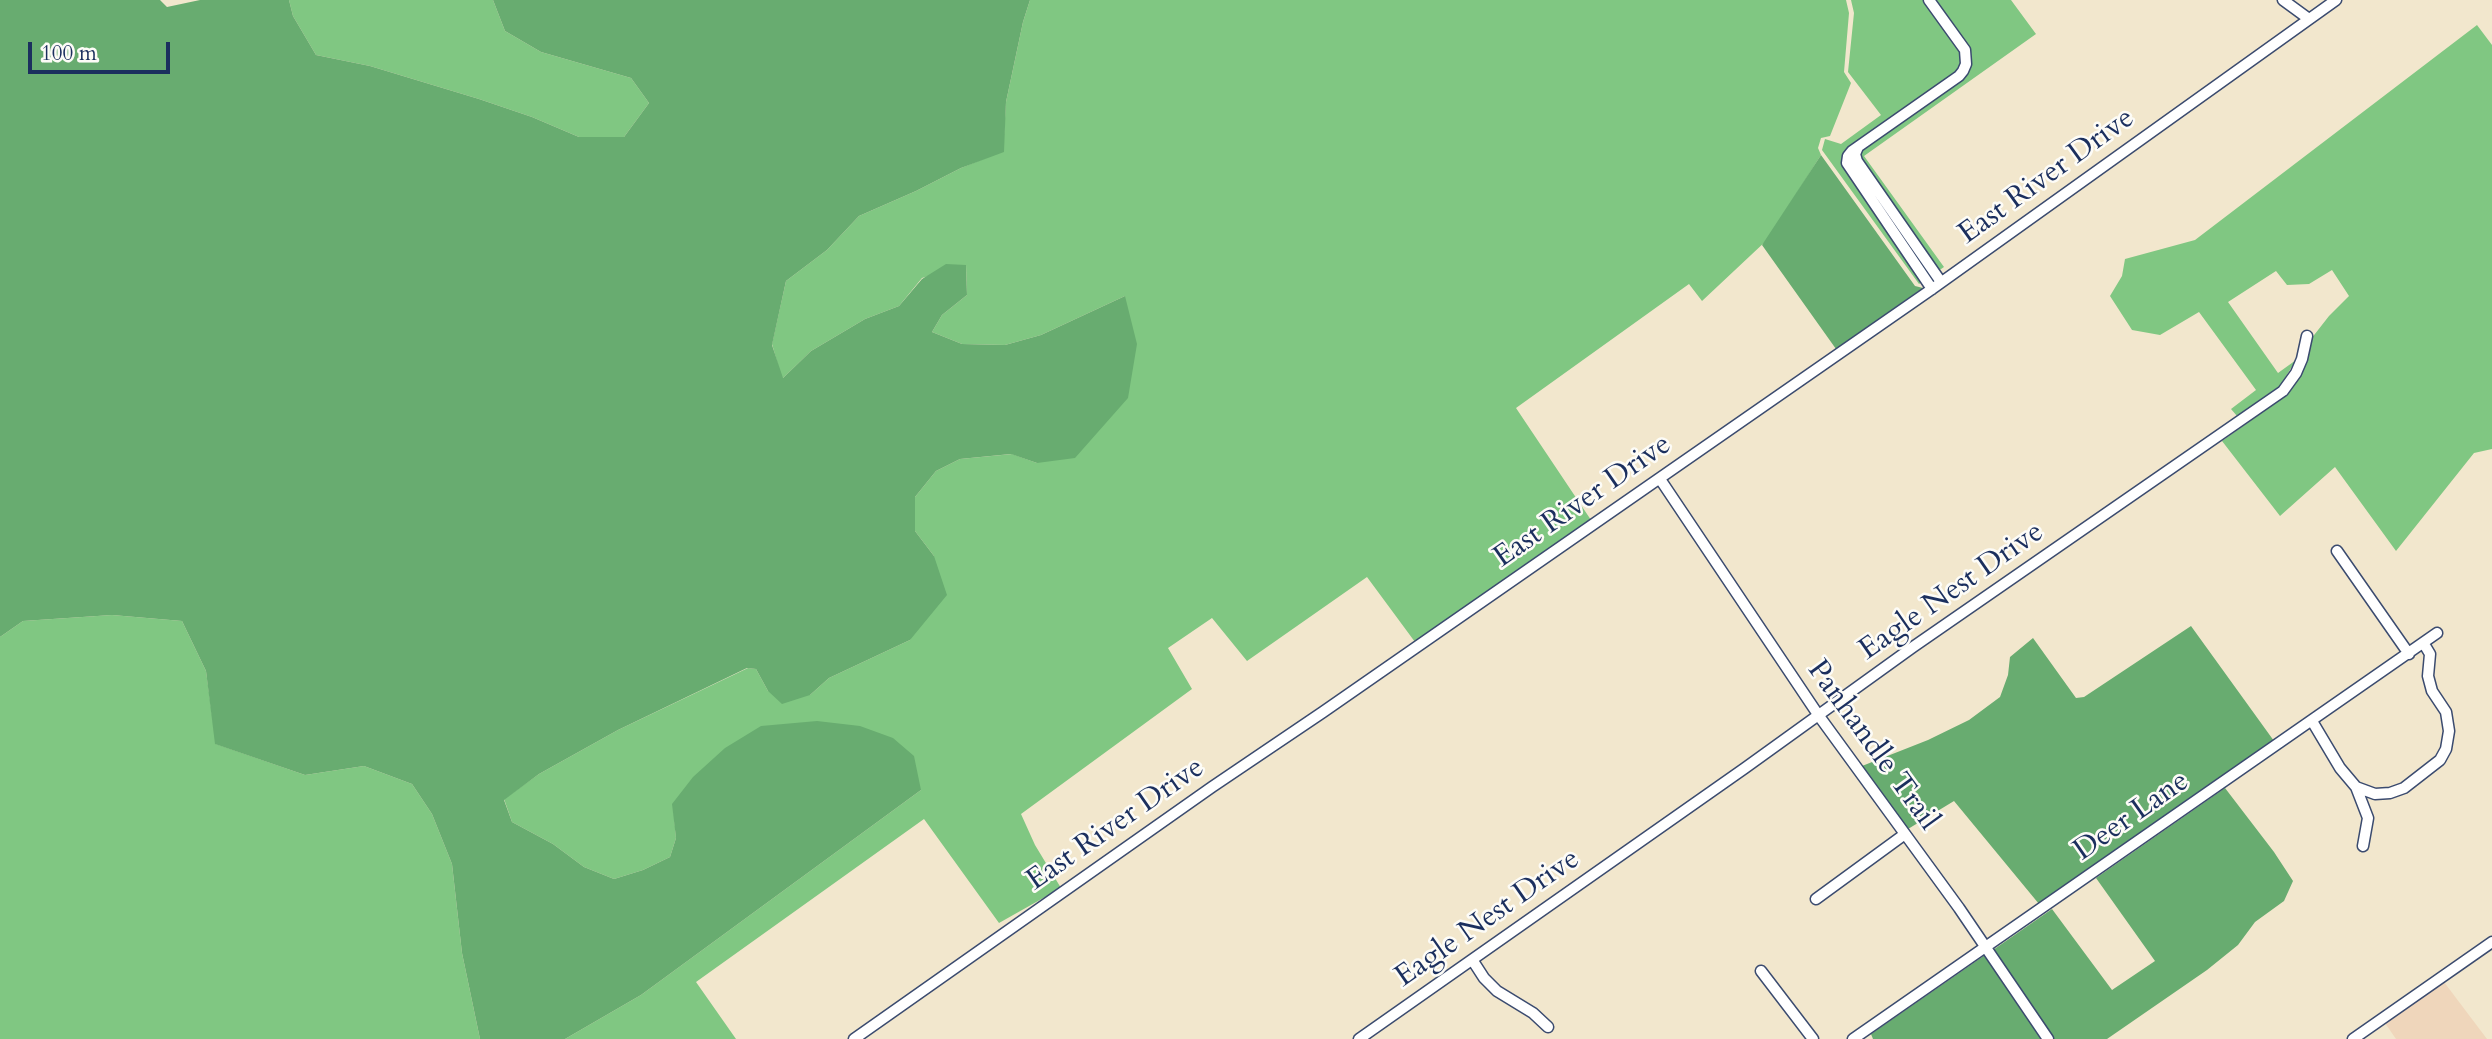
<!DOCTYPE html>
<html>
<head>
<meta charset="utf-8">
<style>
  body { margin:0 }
  #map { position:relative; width:2492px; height:1039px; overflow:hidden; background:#f2e7cd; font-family:Cardo,serif }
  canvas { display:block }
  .scale { position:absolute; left:28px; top:42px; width:142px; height:32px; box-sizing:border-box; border:4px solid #1b2f5e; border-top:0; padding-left:9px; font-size:21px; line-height:24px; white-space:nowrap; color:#1b2f5e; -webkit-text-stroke:5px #fdfcf7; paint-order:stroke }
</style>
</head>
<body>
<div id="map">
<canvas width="2492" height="1039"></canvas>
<div class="scale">100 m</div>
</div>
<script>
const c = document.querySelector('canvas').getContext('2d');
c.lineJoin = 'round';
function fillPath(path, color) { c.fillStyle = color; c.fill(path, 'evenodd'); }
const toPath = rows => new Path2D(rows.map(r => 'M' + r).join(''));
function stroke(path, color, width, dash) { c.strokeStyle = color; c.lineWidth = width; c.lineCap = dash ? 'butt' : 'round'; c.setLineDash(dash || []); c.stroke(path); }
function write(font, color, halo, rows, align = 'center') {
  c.font = font + ' Cardo,serif'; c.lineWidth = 5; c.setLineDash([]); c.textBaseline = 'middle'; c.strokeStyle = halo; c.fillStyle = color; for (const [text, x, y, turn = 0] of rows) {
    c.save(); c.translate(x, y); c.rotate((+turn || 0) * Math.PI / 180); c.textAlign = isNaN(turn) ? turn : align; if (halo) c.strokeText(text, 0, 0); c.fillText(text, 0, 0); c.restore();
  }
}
const built = toPath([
  [2444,982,2487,1039,2396,1039,2385,1023]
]);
const green = toPath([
  [289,0,493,0,505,31,541,52,631,78,649,103,624,137,579,137,532,117,479,99,370,66,316,55,293,16],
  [1030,0,1846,0,1849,13,1844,72,1851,83,1830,136,1821,138,1818,148,1821,155,1767,240,1702,301,1689,284,1516,408,1591,520,1415,642,1367,577,1247,661,1212,618,1168,648,1192,689,1021,814,1035,845,1061,888,999,923,924,819,696,982,736,1039,565,1039,641,995,921,790,673,804,676,838,670,857,643,870,614,879,584,867,553,844,512,822,504,799,539,774,618,730,748,668,756,669,768,691,810,695,829,678,910,640,934,556,915,531,915,497,936,471,960,459,1012,454,1037,463,1125,296,1041,335,1005,345,962,344,932,332,942,315,967,295,966,265,922,278,899,306,865,319,811,351,782,379,772,344,786,281,827,250,859,216,916,191,961,168,1003,151,1006,102,1023,22],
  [1851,0,2011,0,2036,34,1864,156,1944,267,1919,284,1822,150,1825,139,1841,144,1881,115,1848,72,1854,13],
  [2477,25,2492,45,2492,449,2474,453,2396,551,2335,467,2280,516,2222,441,2288,394,2300,377,2307,362,2311,339,2329,316,2349,296,2332,270,2309,284,2287,285,2276,271,2228,302,2278,373,2296,360,2280,386,2237,416,2231,409,2256,390,2199,312,2160,335,2132,330,2110,296,2122,276,2125,259,2195,240],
  [112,615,182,621,206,671,216,744,305,775,364,766,412,784,432,814,452,864,462,953,480,1039,0,1039,0,637,23,621]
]);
const forest = toPath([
  [0,0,160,0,167,7,200,0,289,0,293,16,316,55,370,66,479,99,532,117,579,137,624,137,649,103,631,78,541,52,505,31,493,0,1030,0,1023,22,1006,102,1004,152,961,168,916,191,859,216,827,250,786,281,772,345,783,378,811,351,865,319,899,306,922,279,946,264,966,265,967,295,942,315,932,332,962,344,1005,345,1041,335,1125,296,1137,344,1128,398,1075,458,1037,463,1011,454,960,459,936,471,915,497,915,531,934,556,947,595,910,640,829,678,810,695,782,704,768,691,756,669,747,668,618,730,539,774,504,800,512,822,553,844,584,867,614,879,643,870,670,857,676,838,672,804,693,777,725,748,761,726,817,721,860,726,893,738,914,756,921,790,641,995,565,1039,480,1039,462,953,452,864,432,814,412,784,364,766,305,775,215,744,206,671,182,621,112,615,23,621,0,637],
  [1821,155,1915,286,1923,288,1836,349,1762,245],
  [2191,626,2274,741,2039,904,1954,801,1908,829,1862,766,1928,740,1969,720,2000,697,2008,675,2010,657,2033,638,2076,698,2084,697],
  [2225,788,2274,852,2293,881,2284,901,2255,922,2238,945,2207,970,2107,1039,2054,1039,1993,950,2052,909,2112,990,2155,961,2096,878],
  [1985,955,2042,1039,1873,1039,1871,1034]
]);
const minor = toPath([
  [1929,0,1965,50,1966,64,1963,71,1959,76,1852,151,1848,156,1847,163,1932,289],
  [2283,0,2309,19],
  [1858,147,1855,154,1857,161,1941,282],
  [1660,479,1819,716,1959,908,2048,1039],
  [2337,551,2409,654],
  [2312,721,2340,768,2356,787,2375,794,2390,793,2404,788,2440,760,2446,749,2449,731,2446,712,2432,691,2428,676,2430,654,2424,644],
  [2356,787,2368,818,2363,846],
  [1816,899,1905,834],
  [1473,961,1484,978,1497,991,1533,1013,1548,1027],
  [1761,971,1813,1039],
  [854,1039,1212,787,1323,712,1932,289,2336,0],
  [1359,1039,1745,768,1913,647,2283,391,2296,373,2302,359,2307,336],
  [1853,1039,2437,633],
  [2353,1039,2492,942]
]);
const streetNames = [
  ["East River Drive",2047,177,-36],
  ["East River Drive",1583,502,-35],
  ["Eagle Nest Drive",1952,592,-35],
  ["Panhandle Trail",1872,746,54],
  ["Deer Lane",2132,817,-35],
  ["East River Drive",1116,825,-35],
  ["Eagle Nest Drive",1488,919,-35]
];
fillPath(built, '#efd6bb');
fillPath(green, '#80c782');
fillPath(forest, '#68ac70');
stroke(minor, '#3b4b6f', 13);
stroke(minor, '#fff', 10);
write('30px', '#1b2f5e', '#fdfcf7', streetNames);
</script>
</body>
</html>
